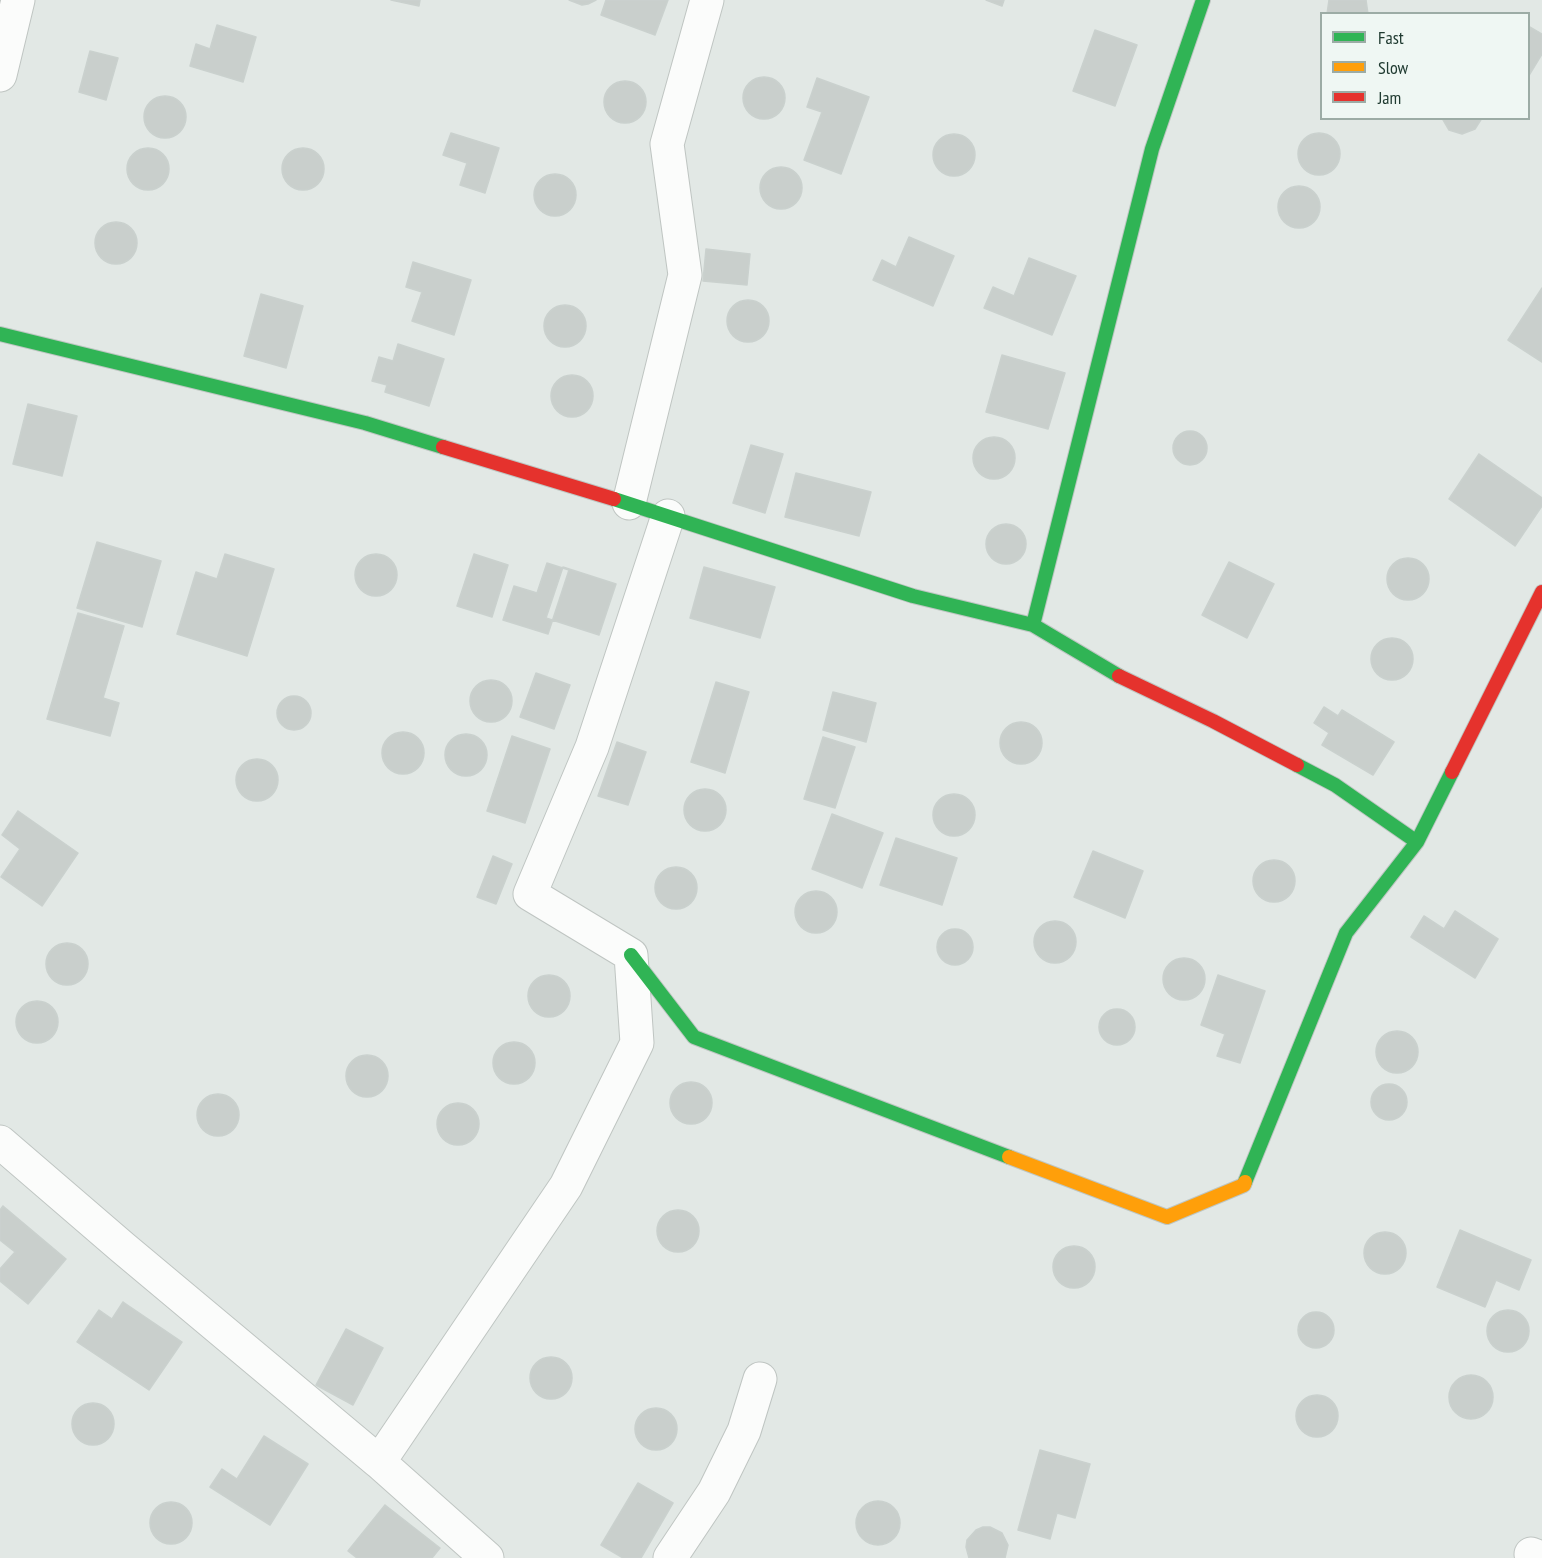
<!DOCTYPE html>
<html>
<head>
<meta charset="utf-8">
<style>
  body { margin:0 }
  #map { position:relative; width:1542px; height:1558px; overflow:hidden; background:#e2e8e5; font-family:"PT Sans Narrow",sans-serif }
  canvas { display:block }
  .legend { position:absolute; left:1320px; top:12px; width:210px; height:108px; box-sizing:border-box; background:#eff7f3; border:2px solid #9caca5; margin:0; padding:8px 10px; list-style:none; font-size:18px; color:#203b31 }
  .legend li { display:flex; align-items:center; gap:12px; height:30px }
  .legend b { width:30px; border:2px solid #9caca5 }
</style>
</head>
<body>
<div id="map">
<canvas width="1542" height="1558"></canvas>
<ul class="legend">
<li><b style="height:8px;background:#30b455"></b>Fast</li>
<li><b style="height:8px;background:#ff9f0a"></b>Slow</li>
<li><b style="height:8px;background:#e5322d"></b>Jam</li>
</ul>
</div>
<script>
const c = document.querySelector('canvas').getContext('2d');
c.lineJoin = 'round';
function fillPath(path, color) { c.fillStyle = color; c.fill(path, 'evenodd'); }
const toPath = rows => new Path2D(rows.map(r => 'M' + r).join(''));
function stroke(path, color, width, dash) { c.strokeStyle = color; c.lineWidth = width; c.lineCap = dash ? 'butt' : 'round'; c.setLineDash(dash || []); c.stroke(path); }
const building = toPath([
  [391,0,420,0,419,6,391,0],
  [569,0,596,0,588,4,582,5,569,0],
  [606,0,668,0,655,35,601,15,606,0],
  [986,0,1004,0,1002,6,986,0],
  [1329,0,1366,0,1368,14,1327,14,1329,0],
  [217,25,256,37,243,82,190,66,196,44,210,49,217,25],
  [1528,26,1542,34,1542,54,1528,77,1528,26],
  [1095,30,1137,45,1115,106,1073,91,1095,30],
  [90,51,118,58,106,100,79,92,90,51],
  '743 98a21 21 0 1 1 42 0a21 21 0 1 1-42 0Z',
  [817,78,869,97,841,174,804,160,822,112,807,107,817,78],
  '604 102a21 21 0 1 1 42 0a21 21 0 1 1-42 0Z',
  '144 117a21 21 0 1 1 42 0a21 21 0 1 1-42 0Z',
  [1442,118,1482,118,1475,129,1462,134,1449,130,1442,118],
  '1298 154a21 21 0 1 1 42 0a21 21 0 1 1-42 0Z',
  [451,133,499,148,485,193,460,185,467,163,443,155,451,133],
  '933 155a21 21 0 1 1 42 0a21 21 0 1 1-42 0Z',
  '282 169a21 21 0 1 1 42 0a21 21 0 1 1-42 0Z',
  '127 169a21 21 0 1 1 42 0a21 21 0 1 1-42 0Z',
  '760 188a21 21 0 1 1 42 0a21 21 0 1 1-42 0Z',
  '534 195a21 21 0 1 1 42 0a21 21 0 1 1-42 0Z',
  '1278 207a21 21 0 1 1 42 0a21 21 0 1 1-42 0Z',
  '95 243a21 21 0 1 1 42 0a21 21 0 1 1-42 0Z',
  [909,237,954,256,933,306,873,280,882,260,896,267,909,237],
  [706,249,750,254,747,285,703,281,706,249],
  [1029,258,1076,276,1052,335,984,308,993,287,1014,296,1029,258],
  [413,262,471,280,454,335,412,321,422,292,406,287,413,262],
  [1542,288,1542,362,1508,340,1542,288],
  [261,294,303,306,286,368,244,356,261,294],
  '727 321a21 21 0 1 1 42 0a21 21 0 1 1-42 0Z',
  '544 326a21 21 0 1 1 42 0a21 21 0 1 1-42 0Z',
  [398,344,444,359,429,406,385,392,387,385,372,381,379,357,393,361,398,344],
  [1002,355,1065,373,1048,429,986,412,1002,355],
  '551 396a21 21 0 1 1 42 0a21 21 0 1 1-42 0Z',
  [28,404,77,416,62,476,13,464,28,404],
  '1173 448a17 17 0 1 1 34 0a17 17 0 1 1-34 0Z',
  '973 458a21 21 0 1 1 42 0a21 21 0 1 1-42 0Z',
  [751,445,783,454,765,513,733,503,751,445],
  [1479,454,1542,498,1542,506,1515,546,1449,499,1479,454],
  [796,473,871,492,859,536,785,517,796,473],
  '986 544a20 20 0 1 1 40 0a20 20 0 1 1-40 0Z',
  [97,542,161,561,142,627,77,608,97,542],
  [225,554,274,569,247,656,177,634,196,572,217,579,225,554],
  [474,554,508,565,492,617,457,606,474,554],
  '355 575a21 21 0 1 1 42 0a21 21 0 1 1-42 0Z',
  '1387 579a21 21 0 1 1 42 0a21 21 0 1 1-42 0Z',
  [1229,562,1274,584,1247,638,1202,615,1229,562],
  [547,563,569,570,548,634,503,620,514,586,537,593,547,563],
  [563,567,616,584,599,635,546,618,563,567],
  [704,567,775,587,760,638,690,618,704,567],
  [78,613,124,626,103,698,119,703,110,736,47,719,78,613],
  '1371 659a21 21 0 1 1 42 0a21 21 0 1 1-42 0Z',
  [536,673,570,685,554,729,520,717,536,673],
  '470 701a21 21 0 1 1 42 0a21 21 0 1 1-42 0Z',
  [716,682,749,692,725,773,691,762,716,682],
  [833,692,876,703,866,742,823,730,833,692],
  '277 713a17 17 0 1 1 34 0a17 17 0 1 1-34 0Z',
  [1324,707,1338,716,1342,710,1394,742,1373,775,1322,745,1329,733,1314,723,1324,707],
  '1000 743a21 21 0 1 1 42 0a21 21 0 1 1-42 0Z',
  '382 753a21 21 0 1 1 42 0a21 21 0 1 1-42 0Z',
  '445 755a21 21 0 1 1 42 0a21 21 0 1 1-42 0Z',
  [512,736,550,749,525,823,487,811,512,736],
  [823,737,855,747,835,808,804,799,823,737],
  [617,742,646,752,628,805,598,796,617,742],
  '236 780a21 21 0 1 1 42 0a21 21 0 1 1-42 0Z',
  '684 810a21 21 0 1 1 42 0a21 21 0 1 1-42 0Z',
  '933 815a21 21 0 1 1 42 0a21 21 0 1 1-42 0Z',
  [18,811,78,853,42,906,1,877,20,849,2,835,18,811],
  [832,814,883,833,862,888,812,869,832,814],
  [896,838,957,858,942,905,880,885,896,838],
  [1093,851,1143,871,1125,918,1074,897,1093,851],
  [493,856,512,864,496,904,477,897,493,856],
  '1253 881a21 21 0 1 1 42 0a21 21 0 1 1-42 0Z',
  '655 888a21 21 0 1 1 42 0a21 21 0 1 1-42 0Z',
  '795 912a21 21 0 1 1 42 0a21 21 0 1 1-42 0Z',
  [1455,911,1498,939,1475,978,1411,937,1424,916,1444,929,1455,911],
  '1034 942a21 21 0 1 1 42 0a21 21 0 1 1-42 0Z',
  '937 947a18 18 0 1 1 36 0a18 18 0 1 1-36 0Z',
  '46 964a21 21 0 1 1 42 0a21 21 0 1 1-42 0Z',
  '1163 979a21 21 0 1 1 42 0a21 21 0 1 1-42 0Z',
  [1218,975,1265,991,1240,1063,1217,1056,1225,1034,1201,1025,1218,975],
  '528 996a21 21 0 1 1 42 0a21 21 0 1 1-42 0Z',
  '16 1022a21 21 0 1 1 42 0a21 21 0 1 1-42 0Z',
  '1099 1027a18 18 0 1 1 36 0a18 18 0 1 1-36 0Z',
  '1376 1052a21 21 0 1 1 42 0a21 21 0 1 1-42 0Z',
  '493 1063a21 21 0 1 1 42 0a21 21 0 1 1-42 0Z',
  '346 1076a21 21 0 1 1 42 0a21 21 0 1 1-42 0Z',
  '670 1103a21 21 0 1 1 42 0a21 21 0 1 1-42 0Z',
  '1371 1102a18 18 0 1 1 36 0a18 18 0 1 1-36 0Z',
  '197 1115a21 21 0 1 1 42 0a21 21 0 1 1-42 0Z',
  '437 1124a21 21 0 1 1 42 0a21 21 0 1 1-42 0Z',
  [3,1206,66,1259,28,1304,0,1281,0,1269,15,1252,0,1240,0,1210,3,1206],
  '657 1231a21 21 0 1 1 42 0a21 21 0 1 1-42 0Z',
  [1460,1230,1531,1260,1519,1290,1496,1280,1485,1307,1437,1287,1460,1230],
  '1364 1253a21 21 0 1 1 42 0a21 21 0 1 1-42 0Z',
  '1053 1267a21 21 0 1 1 42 0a21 21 0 1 1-42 0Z',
  [123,1302,182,1342,149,1390,77,1342,99,1310,112,1319,123,1302],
  '1487 1331a21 21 0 1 1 42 0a21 21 0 1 1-42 0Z',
  '1298 1330a18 18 0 1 1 36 0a18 18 0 1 1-36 0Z',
  [346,1329,383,1348,353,1405,316,1385,346,1329],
  '530 1378a21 21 0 1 1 42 0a21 21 0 1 1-42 0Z',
  '1449 1397a22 22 0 1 1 44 0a22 22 0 1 1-44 0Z',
  '1296 1416a21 21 0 1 1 42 0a21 21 0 1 1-42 0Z',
  '72 1424a21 21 0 1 1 42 0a21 21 0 1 1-42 0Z',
  '635 1429a21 21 0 1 1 42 0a21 21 0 1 1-42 0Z',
  [264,1436,308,1464,270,1525,210,1487,222,1469,237,1479,264,1436],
  [1040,1450,1090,1464,1075,1518,1057,1513,1050,1539,1018,1530,1040,1450],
  [638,1483,673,1503,641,1558,623,1558,601,1545,638,1483],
  '856 1523a22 22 0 1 1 44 0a22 22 0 1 1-44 0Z',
  '150 1523a21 21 0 1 1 42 0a21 21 0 1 1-42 0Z',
  [385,1505,440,1548,432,1558,357,1558,348,1551,385,1505],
  [983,1527,990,1527,1002,1533,1008,1545,1005,1558,969,1558,966,1547,967,1540,976,1530,983,1527]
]);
const street = toPath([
  [0,75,18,0],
  [629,503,685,275,667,144,707,0],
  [0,1142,122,1247,379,1462,487,1558],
  [379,1462,566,1186,637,1043,631,955,530,894,592,747,668,516],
  [1531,1554,1542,1558],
  [670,1558,714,1492,744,1431,760,1379]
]);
const fast = toPath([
  [0,334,365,423,443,447],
  [614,499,913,596,1033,625,1119,676],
  [1033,625,1152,149,1203,0],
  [1297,765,1335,785,1417,842],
  [631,955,694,1037,1009,1157],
  [1245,1182,1346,933,1417,842,1452,772]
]);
const slow = toPath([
  [1009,1157,1167,1217,1244,1185,1245,1182]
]);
const jam = toPath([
  [443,447,614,499],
  [1119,676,1213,721,1297,765],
  [1452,772,1542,592]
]);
fillPath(building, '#c9cfcc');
stroke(building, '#cad1ce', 1.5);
stroke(street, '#bfc5c2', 35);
stroke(fast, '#bec6c2', 16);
stroke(slow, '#bec6c2', 16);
stroke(jam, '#bec6c2', 16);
stroke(street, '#fbfcfb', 33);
stroke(fast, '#30b455', 14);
stroke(slow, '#ff9f0a', 14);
stroke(jam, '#e5322d', 14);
</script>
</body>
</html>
